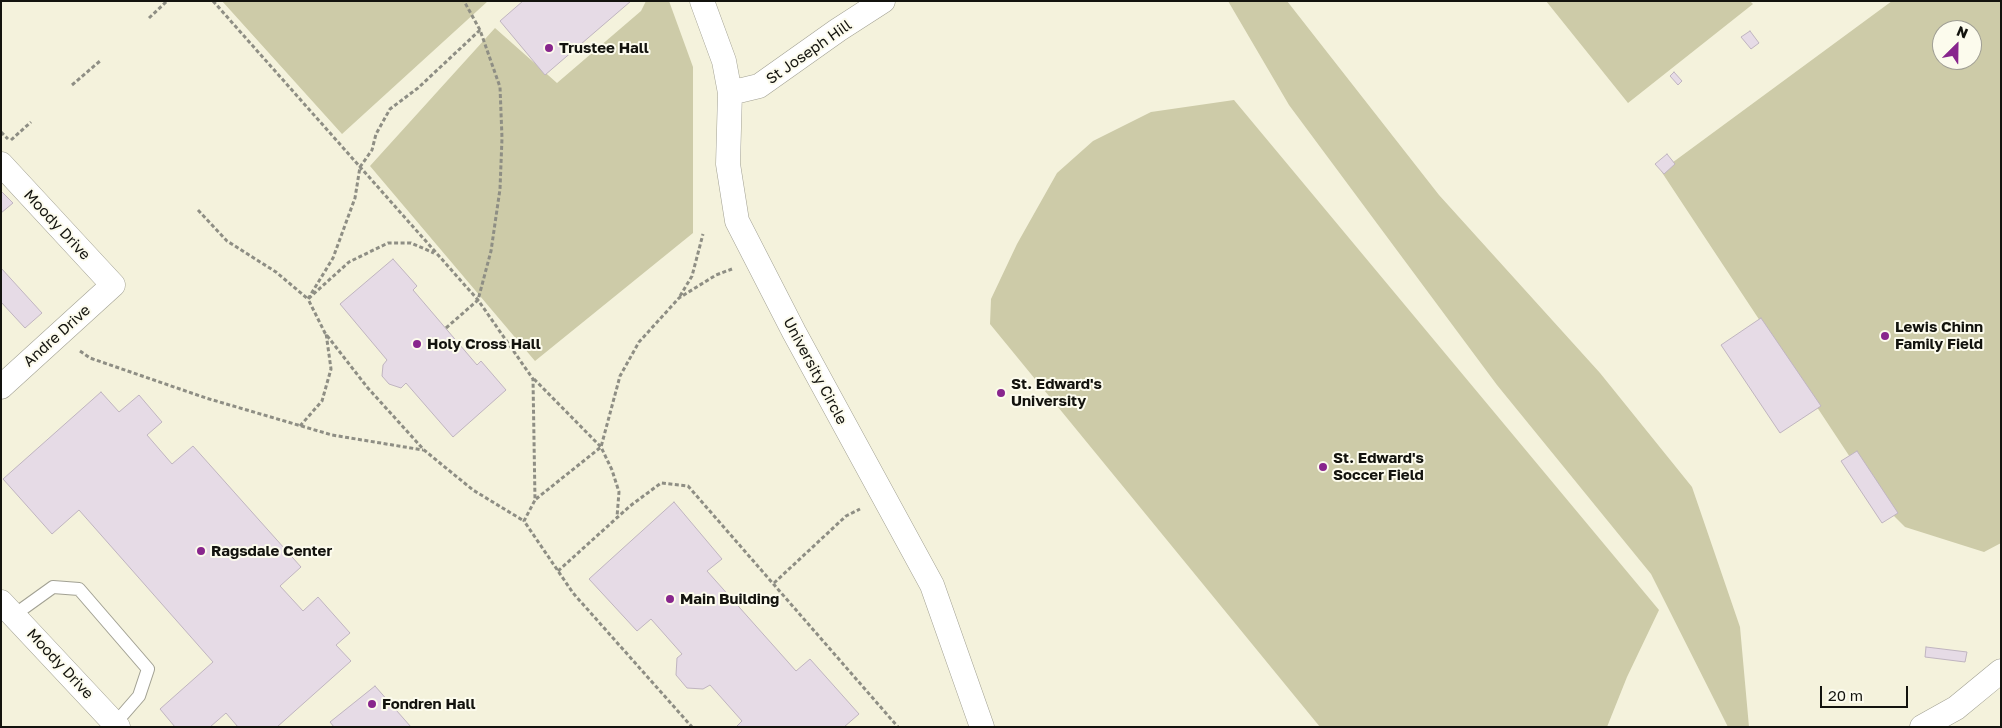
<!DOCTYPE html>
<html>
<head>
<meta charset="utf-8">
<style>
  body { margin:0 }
  #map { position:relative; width:2002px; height:728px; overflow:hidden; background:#fcfbed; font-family:"Golos Text",sans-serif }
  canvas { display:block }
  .frame { position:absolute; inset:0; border:2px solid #13130e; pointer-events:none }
  .north { position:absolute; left:1932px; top:20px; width:50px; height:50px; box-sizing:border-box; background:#fcfbed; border:1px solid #9f9e94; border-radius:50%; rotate:23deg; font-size:14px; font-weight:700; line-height:20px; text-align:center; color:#13130e }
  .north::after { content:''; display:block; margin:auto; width:18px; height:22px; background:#88258d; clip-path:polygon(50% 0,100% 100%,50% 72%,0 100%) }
  .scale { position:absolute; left:1820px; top:686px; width:88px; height:22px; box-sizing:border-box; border:2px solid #13130e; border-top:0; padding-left:6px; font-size:15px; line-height:18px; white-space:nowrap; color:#13130e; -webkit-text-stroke:4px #fcfbed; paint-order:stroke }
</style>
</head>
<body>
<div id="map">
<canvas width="2002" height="728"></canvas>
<div class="frame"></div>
<div class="north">N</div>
<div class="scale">20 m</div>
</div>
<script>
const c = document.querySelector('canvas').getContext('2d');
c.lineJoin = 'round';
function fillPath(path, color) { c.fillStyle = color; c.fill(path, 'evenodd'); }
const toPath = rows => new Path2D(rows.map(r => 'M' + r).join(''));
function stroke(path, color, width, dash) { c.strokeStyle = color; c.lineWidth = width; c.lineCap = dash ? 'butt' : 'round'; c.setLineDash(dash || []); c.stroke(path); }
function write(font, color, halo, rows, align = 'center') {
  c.font = font + ' "Golos Text",sans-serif'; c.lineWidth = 4; c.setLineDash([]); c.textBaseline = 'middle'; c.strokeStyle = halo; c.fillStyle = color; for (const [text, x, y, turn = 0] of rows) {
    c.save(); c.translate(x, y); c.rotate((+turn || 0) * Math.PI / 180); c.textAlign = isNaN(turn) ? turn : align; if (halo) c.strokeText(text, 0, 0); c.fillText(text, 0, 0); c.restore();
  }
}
const built = toPath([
  [1,1,2001,1,2001,727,1,727],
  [1942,30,1972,30,1972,60,1942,60]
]);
const green = toPath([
  [222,1,488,1,342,134],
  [646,1,669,1,693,67,693,233,535,361,370,166,495,28,557,83,641,11],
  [1228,1,1287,1,1439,195,1600,373,1692,487,1740,627,1749,727,1728,727,1651,574,1497,385,1289,105],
  [1546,1,1750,1,1753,4,1628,103],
  [1892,1,2001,1,2001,543,1984,552,1905,527,1879,501,1661,171],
  [1942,30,1972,30,1972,60,1942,60],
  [1234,100,1659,610,1627,677,1607,727,1320,727,990,324,991,299,1017,244,1057,173,1093,141,1151,112]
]);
const building = toPath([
  [523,1,631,1,545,75,500,21,523,1],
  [1750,31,1759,43,1751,49,1741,37,1750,31],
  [1674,72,1682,81,1678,85,1670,76,1674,72],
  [1667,154,1675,164,1664,174,1655,164,1667,154],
  [1,191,13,203,1,213,1,191],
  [393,259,417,286,413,290,477,365,481,361,506,390,453,437,406,383,401,388,389,384,382,376,383,365,387,360,340,304,393,259],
  [1,268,42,313,25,328,1,302,1,268],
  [1761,318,1821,406,1780,433,1721,345,1761,318],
  [101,392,119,412,139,395,162,422,147,435,172,464,193,446,301,567,280,586,303,611,318,597,350,633,336,645,351,661,277,727,238,727,226,713,210,727,175,727,160,709,213,662,79,510,52,534,3,479,101,392],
  [1857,451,1898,513,1882,523,1841,461,1857,451],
  [674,502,722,559,707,571,796,671,810,659,859,714,844,727,736,727,742,721,710,685,703,689,687,688,676,675,677,658,682,654,651,619,637,631,589,579,674,502],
  [1926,647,1967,652,1965,662,1925,657,1926,647],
  [375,686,411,727,334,727,330,722,375,686]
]);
const path = toPath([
  [213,1,478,300,533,379,535,500,524,521,573,593,692,727],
  [149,18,167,1],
  [480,30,418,88,390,109,376,134,372,150,360,167,355,198,333,258,308,299,325,333,367,387,424,450,473,490,524,521],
  [72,85,100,61],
  [1,132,8,139],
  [11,140,31,122],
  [198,210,227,241,276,272,308,299,349,262,388,243,411,243,434,253],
  [680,296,692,276,703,234],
  [446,328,478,300,491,251,500,189,502,138,500,87,480,30,464,1],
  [80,351,90,358,206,398,332,435,423,450],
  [534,379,601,447,612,470,619,492,617,517],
  [300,426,322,401,331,369,326,333],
  [536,499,601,447,620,376,639,342,679,298,716,275,732,269],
  [558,571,630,506,661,483,688,486,898,727],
  [774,583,846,516,860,509]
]);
const service = toPath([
  [14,615,53,587,79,589,148,669,139,696,112,727]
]);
const minor = toPath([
  [702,1,724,61,730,93,728,164,737,221,794,332,932,585,982,727],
  [730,93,759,86,838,30,883,1],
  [1,164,113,285,1,387],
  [1,602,118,727],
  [1922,727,1956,708,2001,671]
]);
const markers = [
  [549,48,5,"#88258d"],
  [1885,336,5,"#88258d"],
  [417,344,5,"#88258d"],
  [1001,393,5,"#88258d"],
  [1323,467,5,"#88258d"],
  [201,551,5,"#88258d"],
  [670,599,5,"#88258d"],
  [372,704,5,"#88258d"]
];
const poiNames = [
  ["Trustee Hall",559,48],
  ["Lewis Chinn",1895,327],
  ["Family Field",1895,344],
  ["Holy Cross Hall",427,344],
  ["St. Edward's",1011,384],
  ["University",1011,401],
  ["St. Edward's",1333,458],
  ["Soccer Field",1333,475],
  ["Ragsdale Center",211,551],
  ["Main Building",680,599],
  ["Fondren Hall",382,704]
];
const streetNames = [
  ["St Joseph Hill",809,52,-35],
  ["Moody Drive",57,225,47],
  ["Andre Drive",57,336,-42],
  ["University Circle",815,371,62],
  ["Moody Drive",60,664,47]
];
fillPath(built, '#f4f2dc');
fillPath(green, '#cdcba8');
fillPath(building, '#e6dbe6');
stroke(building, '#c0b5c0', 1);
stroke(service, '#a2a193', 14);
stroke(minor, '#a2a193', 25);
stroke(path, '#8e8e84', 3, [4, 2.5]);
stroke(service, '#fff', 12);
stroke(minor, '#fff', 24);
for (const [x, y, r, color] of markers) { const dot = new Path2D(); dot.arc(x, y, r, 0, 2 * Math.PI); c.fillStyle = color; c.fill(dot); stroke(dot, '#fcfbed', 2); }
write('bold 15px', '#13130e', '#fcfbed', poiNames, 'left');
write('15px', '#13130e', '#fcfbed', streetNames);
</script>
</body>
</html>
